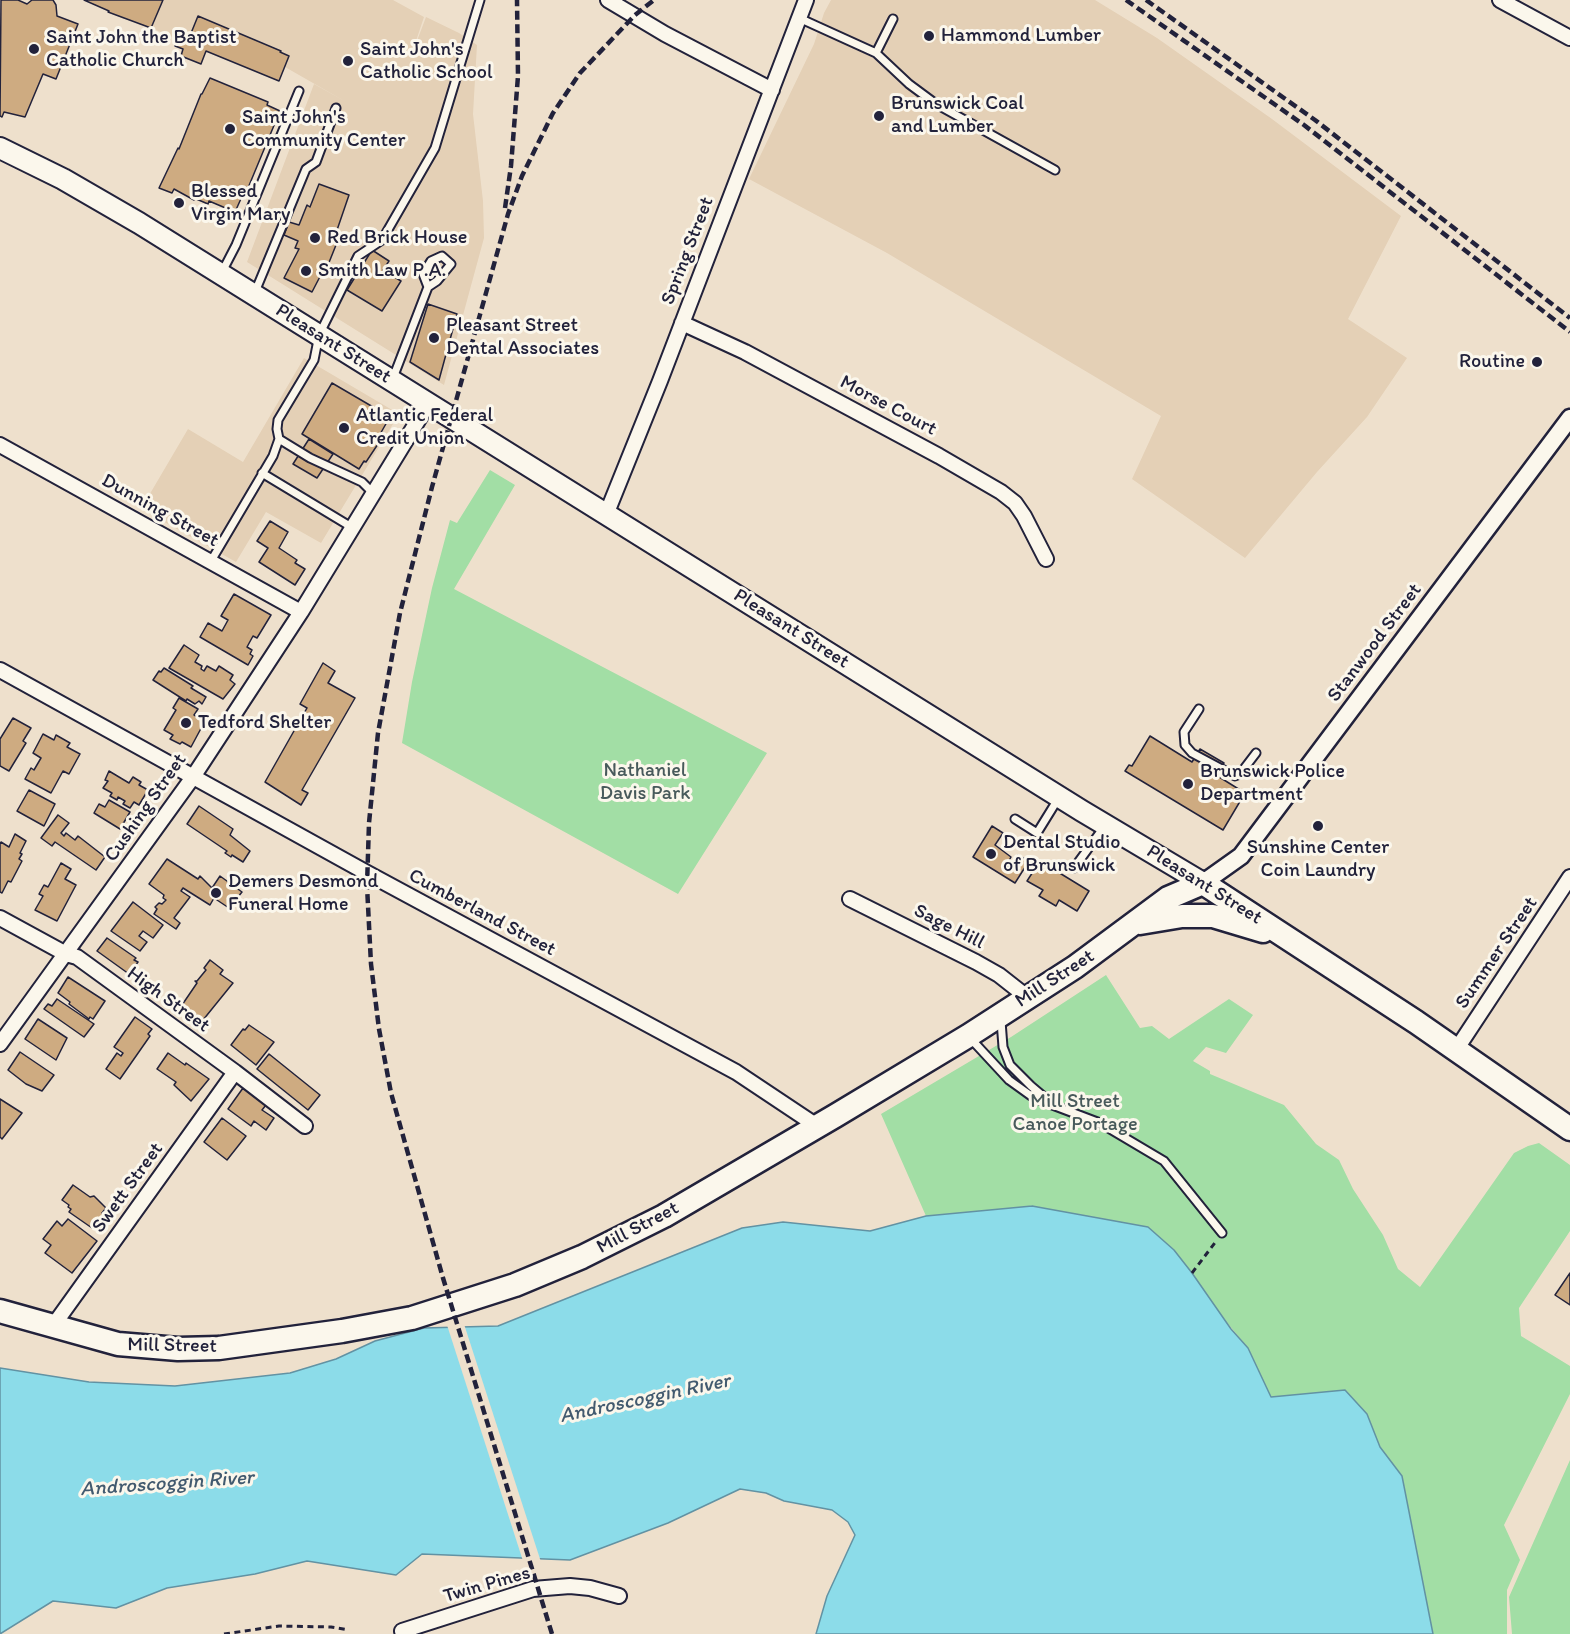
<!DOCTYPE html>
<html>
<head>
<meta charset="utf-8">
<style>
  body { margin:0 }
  canvas { display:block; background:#eee0cc }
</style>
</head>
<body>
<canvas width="1570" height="1634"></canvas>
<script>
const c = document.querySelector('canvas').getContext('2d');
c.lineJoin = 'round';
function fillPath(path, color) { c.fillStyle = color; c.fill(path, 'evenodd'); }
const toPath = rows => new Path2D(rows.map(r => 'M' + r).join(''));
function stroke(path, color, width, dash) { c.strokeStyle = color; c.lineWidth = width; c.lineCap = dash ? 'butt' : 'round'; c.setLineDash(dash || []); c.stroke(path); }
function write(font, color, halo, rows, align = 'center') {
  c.font = font + ' Itim,sans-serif'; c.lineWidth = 6; c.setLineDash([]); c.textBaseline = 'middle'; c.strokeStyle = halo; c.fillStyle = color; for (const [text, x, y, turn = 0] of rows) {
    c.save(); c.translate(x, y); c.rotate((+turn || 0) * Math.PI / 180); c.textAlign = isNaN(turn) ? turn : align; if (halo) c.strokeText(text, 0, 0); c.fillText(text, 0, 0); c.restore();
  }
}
const built = toPath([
  [84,0,393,0,424,17,409,62,426,17,459,33,477,45,473,114,483,201,484,238,444,385,247,262,314,84,348,103,285,67,289,56,280,52,281,50,199,16,187,43,125,17,124,19,108,12,108,10],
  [831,0,1095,0,1157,38,1272,119,1401,216,1348,319,1407,358,1367,417,1317,472,1245,558,1132,479,1161,416,887,253,749,179,814,44,824,13],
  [304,358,399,414,321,543,266,512,236,562,141,509,188,429,243,462]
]);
const green = toPath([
  [490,470,515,485,454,589,767,753,678,894,402,743,412,682,432,588,450,520,457,523],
  [1106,975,1140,1028,1152,1026,1169,1039,1229,999,1253,1015,1226,1053,1206,1047,1193,1061,1210,1071,1210,1074,1284,1105,1316,1144,1339,1160,1353,1189,1383,1235,1398,1269,1420,1287,1514,1153,1528,1146,1539,1143,1570,1165,1570,1231,1519,1308,1521,1336,1570,1366,1570,1394,1504,1525,1520,1560,1507,1590,1507,1634,1433,1634,1402,1476,1380,1447,1367,1414,1271,1397,1248,1348,1148,1227,1032,1206,926,1216,881,1114,1011,1037],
  [1570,1460,1570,1634,1512,1634,1509,1597]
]);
const water = toPath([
  [1032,1206,1148,1227,1174,1250,1192,1273,1231,1329,1248,1348,1271,1397,1345,1390,1367,1414,1380,1447,1402,1476,1433,1634,816,1634,827,1596,855,1535,848,1522,832,1510,784,1501,766,1493,740,1489,668,1523,570,1560,422,1554,396,1575,307,1561,255,1574,167,1588,116,1608,53,1601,0,1634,0,1368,89,1382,175,1386,290,1373,336,1359,375,1341,424,1328,498,1326,742,1228,783,1222,870,1231,926,1216,1032,1206]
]);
const pier = toPath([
  [464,1324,541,1562,523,1561,447,1325]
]);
const building = toPath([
  [1,0,18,0,27,4,32,0,53,0,56,5,57,16,78,24,56,79,43,74,25,117,4,112,2,117,0,116,1,0],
  [84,0,163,0,151,28,108,12,109,11,84,0],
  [198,16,281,51,280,52,289,56,279,81,206,51,201,64,181,56,183,49,175,46,178,39,187,43,198,16],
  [210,78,268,102,267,105,280,111,248,188,244,187,242,191,244,192,235,212,209,201,208,204,194,198,194,200,174,189,172,193,159,188,178,148,179,149,201,94,202,94,210,78],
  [319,184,349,195,336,233,340,235,328,265,326,265,312,292,284,278,299,249,295,248,298,241,284,235,289,222,299,225,307,205,310,207,319,184],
  [372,250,389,261,383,270,401,281,382,311,347,290,372,250],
  [428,304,457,314,439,380,410,362,428,304],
  [332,383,385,414,387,422,379,436,382,438,366,462,364,461,359,469,302,434,332,383],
  [309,439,333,454,317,478,293,464,309,439],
  [270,521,288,532,279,548,297,560,295,563,305,569,295,585,259,562,268,548,257,541,270,521],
  [234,594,271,615,257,638,253,636,247,647,252,650,250,654,253,656,248,665,200,637,208,623,222,631,228,620,221,616,234,594],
  [184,645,199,655,195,662,202,666,201,669,204,671,207,666,216,671,219,666,233,675,230,680,235,684,223,699,169,668,184,645],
  [323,663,335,671,328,683,355,698,302,790,308,793,301,805,265,782,307,708,300,704,323,663],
  [164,668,193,686,191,688,206,697,202,704,199,701,195,704,187,699,186,701,153,680,159,671,161,672,164,668],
  [179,698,198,709,194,715,205,721,191,747,182,742,180,744,170,739,173,735,164,730,176,710,173,708,179,698],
  [13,718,31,728,23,741,26,743,9,771,0,766,0,739,13,718],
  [43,734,54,740,56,735,70,743,67,747,80,754,69,774,63,771,51,793,25,779,31,768,34,770,41,758,33,753,43,734],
  [1150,736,1192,762,1200,749,1224,763,1216,775,1245,793,1223,830,1125,771,1129,765,1132,766,1150,736],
  [109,771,129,783,133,777,141,782,139,785,148,790,139,805,134,802,130,808,123,804,125,801,118,797,117,800,110,796,112,793,103,788,108,781,105,780,109,771],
  [29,790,55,804,44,826,17,811,29,790],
  [109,800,130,812,120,829,94,813,99,804,105,807,109,800],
  [199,806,233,829,230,835,250,851,243,862,232,855,231,857,225,853,227,851,187,824,199,806],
  [58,815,69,823,61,833,64,836,66,833,75,840,78,836,105,857,96,870,55,842,52,846,41,838,58,815],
  [992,826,1003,833,995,845,1011,857,1006,866,1010,868,1018,855,1029,861,1015,883,973,857,992,826],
  [15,834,26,841,20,853,22,854,19,859,22,861,11,882,8,881,2,893,0,892,0,844,1,842,9,847,15,834],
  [167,859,198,879,200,876,212,888,220,876,242,892,229,908,214,898,210,905,183,888,181,891,190,897,174,918,180,923,176,929,154,914,157,909,155,907,159,903,162,904,166,900,163,898,164,895,149,884,167,859],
  [1040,861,1089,891,1077,911,1059,900,1056,906,1039,896,1043,890,1027,881,1040,861],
  [61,863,71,869,65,879,76,885,57,921,35,910,43,896,39,894,44,885,48,887,61,863],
  [133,902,163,925,153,938,143,931,139,936,147,942,140,951,111,931,133,902],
  [107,938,136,958,134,960,138,962,129,974,97,951,107,938],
  [210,960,223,970,220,974,233,983,203,1020,182,1005,197,983,195,981,197,981,206,970,204,968,210,960],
  [68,977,105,1001,93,1019,90,1017,89,1019,69,1004,70,1002,58,993,68,977],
  [57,999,94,1024,84,1037,44,1009,48,1004,52,1006,57,999],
  [135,1017,152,1029,148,1034,150,1036,120,1079,106,1069,117,1053,121,1056,123,1053,114,1047,135,1017],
  [38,1019,67,1038,56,1060,25,1039,38,1019],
  [249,1025,274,1042,256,1065,231,1045,243,1029,245,1030,249,1025],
  [20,1052,54,1075,42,1091,26,1084,8,1070,20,1052],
  [168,1053,185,1065,186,1063,209,1079,191,1101,174,1085,176,1082,157,1069,168,1053],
  [269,1054,320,1095,308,1110,257,1069,269,1054],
  [243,1088,266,1105,262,1110,274,1118,266,1130,254,1121,251,1126,228,1109,243,1088],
  [0,1099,22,1113,2,1139,0,1137,0,1099],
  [222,1118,246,1136,227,1160,204,1142,222,1118],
  [73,1185,90,1197,94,1196,106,1208,102,1213,106,1215,98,1226,95,1223,92,1228,69,1212,71,1209,68,1207,69,1205,62,1200,73,1185],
  [68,1219,97,1241,72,1273,45,1253,51,1245,43,1239,57,1221,62,1226,68,1219],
  [1570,1273,1570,1305,1555,1295,1570,1273]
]);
const path = toPath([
  [1192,1273,1217,1240],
  [224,1634,279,1626,331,1627,349,1630]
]);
const service = toPath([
  [799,18,876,53,909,84,936,104,1055,170],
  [876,53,893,19],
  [222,272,236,245,299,91],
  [255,292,306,169,316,162,336,108],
  [393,378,428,287,437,281,451,264,442,256,431,261,423,274,428,287],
  [262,473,353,528],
  [374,494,362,482,310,458,279,439,277,429,278,420,314,360,319,335,358,256,382,240,435,148,480,0],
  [211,561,273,456,279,439],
  [1199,709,1184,732,1185,745,1192,753,1235,776,1240,774,1256,753],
  [1015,819,1037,833,1058,799],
  [1074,868,1104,827],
  [1001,1021,1003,1047,1010,1065,1031,1086,1050,1102],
  [971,1039,1009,1080,1034,1098,1100,1123,1164,1161,1222,1233]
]);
const minor = toPath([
  [608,0,665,34,772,90],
  [1500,0,1570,38],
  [682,323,745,352,939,456,1001,492,1015,503,1024,516,1046,559],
  [0,445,301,612],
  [606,515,660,381,806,0],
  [0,670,367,873,736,1072,817,1126],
  [850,899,976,962,999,975,1027,997],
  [0,918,66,954,77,957,235,1072,305,1126],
  [0,1044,193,777,301,612,428,404],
  [1456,1050,1570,877],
  [53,1326,235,1072],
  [402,1631,533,1589,570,1586,590,1588,619,1596]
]);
const tertiary = toPath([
  [1203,883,1241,856,1570,418]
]);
const secondary = toPath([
  [0,148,63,179,139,223,1082,811,1203,883]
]);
const trunk = toPath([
  [1140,923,1182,916,1213,916,1263,931],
  [0,1311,118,1344,178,1349,219,1348,342,1331,412,1318,515,1285,582,1257,664,1216,835,1116,968,1036,1075,967,1168,898,1203,883,1416,1022,1570,1129]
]);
const rail = toPath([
  [1126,0,1304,125,1570,332],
  [1146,0,1315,120,1570,318],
  [505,208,511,166,518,76,517,0],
  [552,1634,443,1278,391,1093,379,1029,371,964,367,886,369,823,378,733,400,613,432,487,508,214,522,176,553,113,580,73,635,15,654,0]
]);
const markers = [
  [929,36,6,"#22223b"],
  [34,49,6,"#22223b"],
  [348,61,6,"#22223b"],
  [879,116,6,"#22223b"],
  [230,129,6,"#22223b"],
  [179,203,6,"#22223b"],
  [315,238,6,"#22223b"],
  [306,271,6,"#22223b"],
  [434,338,6,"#22223b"],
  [1537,362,6,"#22223b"],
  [344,428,6,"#22223b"],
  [186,723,6,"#22223b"],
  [1188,784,6,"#22223b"],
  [1318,826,6,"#22223b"],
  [991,854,6,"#22223b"],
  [216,893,6,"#22223b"]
];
const poiNames = [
  ["Hammond Lumber",941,36],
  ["Saint John the Baptist",46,38],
  ["Catholic Church",46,61],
  ["Saint John's",360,50],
  ["Catholic School",360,73],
  ["Brunswick Coal",891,104],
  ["and Lumber",891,127],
  ["Saint John's",242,118],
  ["Community Center",242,141],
  ["Blessed",191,192],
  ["Virgin Mary",191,215],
  ["Red Brick House",327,238],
  ["Smith Law P.A.",318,271],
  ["Pleasant Street",446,326],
  ["Dental Associates",446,349],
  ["Routine",1525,362,"right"],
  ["Atlantic Federal",356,416],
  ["Credit Union",356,439],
  ["Tedford Shelter",198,723],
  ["Brunswick Police",1200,772],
  ["Department",1200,795],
  ["Dental Studio",1003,843],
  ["of Brunswick",1003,866],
  ["Sunshine Center",1318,848,"center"],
  ["Coin Laundry",1318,871,"center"],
  ["Demers Desmond",228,882],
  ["Funeral Home",228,905]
];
const streetNames = [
  ["Spring Street",688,251,-69],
  ["Pleasant Street",333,344,32],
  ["Morse Court",888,406,28],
  ["Dunning Street",160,511,29],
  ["Pleasant Street",791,629,32],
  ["Stanwood Street",1375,643,-53],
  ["Cushing Street",146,808,-55],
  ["Pleasant Street",1204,885,32],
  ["Cumberland Street",482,913,28],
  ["Sage Hill",949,927,27],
  ["Summer Street",1497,953,-56],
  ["Mill Street",1055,979,-33],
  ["High Street",168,1000,36],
  ["Swett Street",128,1188,-54],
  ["Mill Street",638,1228,-28],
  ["Mill Street",172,1346,1],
  ["Twin Pines",487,1585,-16]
];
const parkNames = [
  ["Nathaniel",645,771],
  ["Davis Park",645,794],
  ["Mill Street",1075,1102],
  ["Canoe Portage",1075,1125]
];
const waterNames = [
  ["Androscoggin River",645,1399,-12],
  ["Androscoggin River",167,1484,-4]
];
fillPath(built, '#e4d0b6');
fillPath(green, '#a2dea5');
fillPath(water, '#8cdce9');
stroke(water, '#6292a3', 1.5);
fillPath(pier, '#eee0cc');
fillPath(building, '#ceab81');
stroke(building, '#22223b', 1.5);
stroke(service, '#22223b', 11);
stroke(minor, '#22223b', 18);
stroke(tertiary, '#22223b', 21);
stroke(secondary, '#22223b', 24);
stroke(trunk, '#22223b', 27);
stroke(path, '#22223b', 3, [6, 4.5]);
stroke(service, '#fbf7ec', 7);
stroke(minor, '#fbf7ec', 14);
stroke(tertiary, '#fbf7ec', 16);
stroke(secondary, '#fbf7ec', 20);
stroke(trunk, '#fbf7ec', 22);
stroke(rail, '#22223b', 4.5, [9, 4.5]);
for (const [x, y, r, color] of markers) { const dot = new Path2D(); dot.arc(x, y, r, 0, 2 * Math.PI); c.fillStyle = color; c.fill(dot); stroke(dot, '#fbf7ec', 2); }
write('20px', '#22223b', '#fbf7ec', poiNames, 'left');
write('20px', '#22223b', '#fbf7ec', streetNames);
write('20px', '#485a5b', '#fbf7ec', parkNames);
write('italic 21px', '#425a6f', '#fbf7ec', waterNames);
</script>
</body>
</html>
